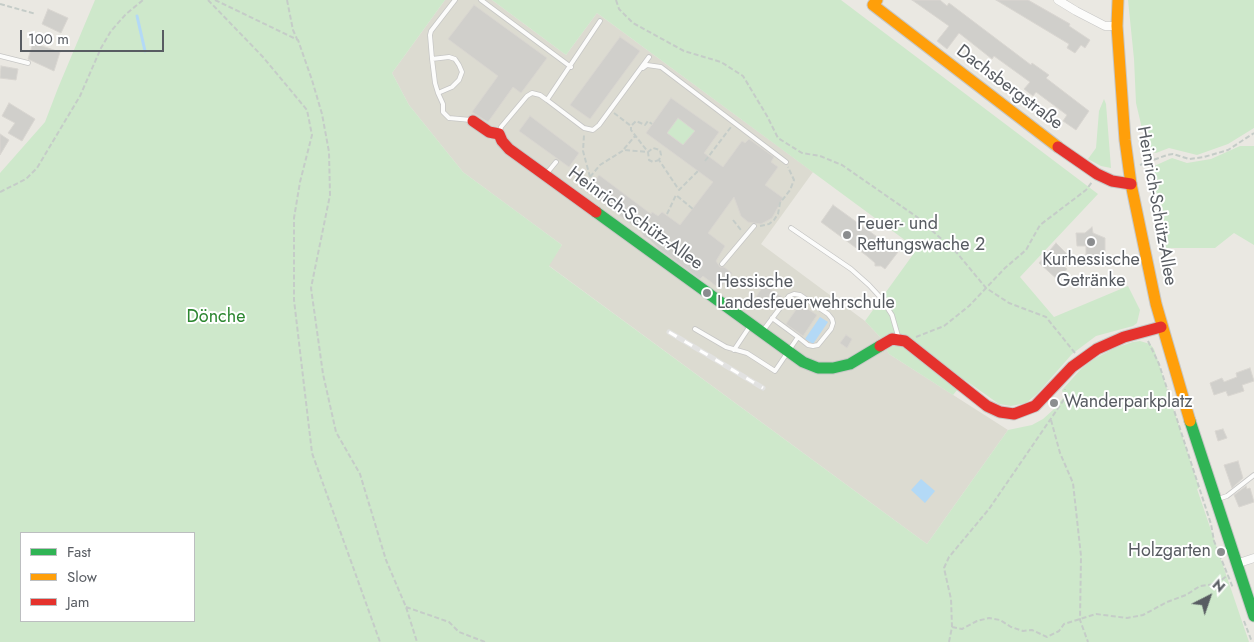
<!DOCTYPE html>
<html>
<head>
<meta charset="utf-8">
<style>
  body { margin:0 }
  #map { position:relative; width:1254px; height:642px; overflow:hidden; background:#eae8e2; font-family:Jost,sans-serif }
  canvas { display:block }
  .legend { position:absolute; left:20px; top:532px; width:175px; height:90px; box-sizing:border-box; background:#fff; border:1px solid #bcbec0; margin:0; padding:6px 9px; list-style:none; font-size:15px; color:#585c62 }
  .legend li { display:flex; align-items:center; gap:10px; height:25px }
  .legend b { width:25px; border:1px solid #bcbec0 }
  .north { position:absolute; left:1184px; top:572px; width:50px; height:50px; -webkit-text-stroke:4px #fff; paint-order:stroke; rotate:41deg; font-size:14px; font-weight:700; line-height:20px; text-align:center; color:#585c62 }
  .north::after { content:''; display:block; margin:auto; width:18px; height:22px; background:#585c62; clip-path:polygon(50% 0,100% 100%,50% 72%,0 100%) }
  .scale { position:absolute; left:20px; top:30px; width:144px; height:22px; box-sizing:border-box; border:2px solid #585c62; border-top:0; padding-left:6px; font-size:15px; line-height:18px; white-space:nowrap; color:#585c62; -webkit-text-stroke:4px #fff; paint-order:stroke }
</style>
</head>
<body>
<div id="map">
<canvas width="1254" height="642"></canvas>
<ul class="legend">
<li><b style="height:6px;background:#30b455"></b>Fast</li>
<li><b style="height:6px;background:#ff9f0a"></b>Slow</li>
<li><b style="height:6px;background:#e5322d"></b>Jam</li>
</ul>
<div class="north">N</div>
<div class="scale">100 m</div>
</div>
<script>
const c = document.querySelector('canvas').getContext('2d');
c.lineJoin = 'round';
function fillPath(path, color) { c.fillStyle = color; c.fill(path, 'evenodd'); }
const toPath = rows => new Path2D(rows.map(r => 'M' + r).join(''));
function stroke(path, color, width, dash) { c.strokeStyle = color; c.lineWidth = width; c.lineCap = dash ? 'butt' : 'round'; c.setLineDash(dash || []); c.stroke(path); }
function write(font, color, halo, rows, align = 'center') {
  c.font = font + ' Jost,sans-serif'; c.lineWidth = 4; c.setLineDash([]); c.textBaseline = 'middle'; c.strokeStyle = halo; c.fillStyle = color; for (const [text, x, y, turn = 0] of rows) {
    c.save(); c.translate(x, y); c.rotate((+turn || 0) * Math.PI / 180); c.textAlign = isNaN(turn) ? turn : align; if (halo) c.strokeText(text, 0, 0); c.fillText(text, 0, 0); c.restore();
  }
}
const education = toPath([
  [445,0,492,0,566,55,597,13,813,172,761,244,865,321,881,338,889,354,1008,430,927,544,548,265,562,245,463,172,409,105,392,73]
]);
const green = toPath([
  [95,0,445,0,392,73,409,105,463,172,562,245,549,266,927,544,1008,430,1032,425,1043,419,1053,410,1064,397,1062,390,1081,369,1094,359,1115,348,1133,342,1140,341,1150,344,1154,349,1199,488,1197,489,1249,642,0,642,0,173,45,122,58,88],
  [21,533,194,533,194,621,21,621],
  [492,0,841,0,1098,194,1020,277,1054,317,1128,286,1140,310,1137,323,1133,326,1096,336,1072,354,1037,394,1026,403,1011,406,999,404,965,380,953,395,889,354,881,338,865,321,917,249,597,13,566,55],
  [1128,0,1254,0,1254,128,1228,144,1197,155,1169,148,1156,153,1147,150,1136,103,1134,59],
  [1104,99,1106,104,1111,168,1101,166,1088,159,1096,148,1099,111],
  [678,118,695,131,683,145,667,133],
  [1240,146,1254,146,1254,245,1234,233,1215,248,1166,248,1152,167,1172,158,1187,163,1211,159]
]);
const water = toPath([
  [820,317,828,322,813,344,805,339],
  [921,479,935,491,925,503,911,490]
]);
const stream = toPath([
  [137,16,145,51]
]);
const building = toPath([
  [912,0,940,0,947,6,949,3,1031,65,1032,63,1049,75,1046,78,1089,111,1076,130,1063,121,1067,115,1036,92,1033,96,1024,89,1030,82,994,56,992,59,959,33,947,49,937,41,949,26,912,0],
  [996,0,1028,0,1070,24,1069,26,1090,40,1085,48,1081,45,1075,53,1067,48,1069,44,996,0],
  [474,5,547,58,521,93,513,87,488,122,472,112,498,76,448,39,474,5],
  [48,9,68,18,61,33,42,24,48,9],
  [620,37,640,51,590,119,570,105,620,37],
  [33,43,60,52,54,71,28,59,33,43],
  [1,66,18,69,16,80,0,78,1,66],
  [671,98,719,132,704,153,723,167,742,141,745,143,749,139,774,157,771,162,778,167,765,185,783,198,772,218,761,224,748,222,741,216,734,197,708,233,725,246,716,261,720,267,724,267,732,273,720,289,703,276,700,279,658,248,650,240,644,237,641,231,593,196,598,189,593,186,595,184,594,182,599,175,651,214,652,212,658,216,662,212,680,225,713,182,646,133,671,98],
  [678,118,695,131,683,145,667,133,678,118],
  [9,103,35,119,22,141,8,133,15,123,2,116,9,103],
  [530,116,579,153,569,167,519,131,530,116],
  [0,134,9,140,0,155,0,134],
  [833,205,898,252,885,269,881,266,875,266,875,263,867,256,821,222,833,205],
  [1092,227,1093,233,1105,238,1105,263,1092,263,1092,257,1086,256,1086,246,1077,246,1076,233,1085,233,1092,227],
  [1056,243,1067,254,1060,263,1067,269,1058,280,1039,263,1056,243],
  [764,285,782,297,774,309,756,297,764,285],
  [800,304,817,315,803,336,786,324,800,304],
  [846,335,852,339,847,348,840,343,846,335],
  [1250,368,1254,381,1242,385,1244,391,1228,396,1226,391,1214,395,1210,383,1222,378,1224,382,1237,377,1236,373,1250,368],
  [1223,429,1227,438,1218,441,1215,431,1223,429],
  [1238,461,1243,478,1232,488,1224,465,1238,461],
  [1246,486,1247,489,1250,488,1254,502,1239,507,1234,495,1246,486]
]);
const path = toPath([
  [208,0,263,57,307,110,312,135,300,182,294,218,294,300,312,453,380,642],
  [215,0,298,40,312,80,322,114,329,152,330,195,311,288,323,374,336,432,360,474,386,560,406,607,417,642],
  [287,0,293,30,297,39],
  [616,0,619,9,633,23,684,51,721,62,743,76,767,116,778,138,802,153,820,156,842,165,917,217,957,253,986,288,1009,303,1046,317,1075,353],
  [0,4,36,14],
  [614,113,631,126,631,130,648,152,653,148,660,150,661,155,659,160,679,190,699,170],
  [632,125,636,121,645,125,648,121,652,124],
  [624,149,635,136],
  [705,161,731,127],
  [1140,165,1167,155,1173,154,1189,159,1204,157,1228,150,1254,133],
  [590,177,600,165,624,150,648,152,649,160,653,162,659,160],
  [581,189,590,177,583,151,584,135],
  [0,192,26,179,37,168,80,96,101,48,111,31,126,14,143,0],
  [667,214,676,195,693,209],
  [733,220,741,230],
  [760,226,769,224,774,220,778,214,780,203,790,190,794,180,788,167],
  [916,337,944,326,969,306,1005,268,1026,250,1040,225,1086,190,1092,182],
  [1148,341,1159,364,1211,524,1214,541,1233,588],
  [1051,420,1060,453,1073,483,1081,556,1080,620,1088,642],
  [406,607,449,622,459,632,485,642],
  [1244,621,1252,642],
  [952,627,962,629,977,621,989,618,1000,620,1011,627,1023,631,1032,630,1047,637,1059,631,1064,624,1096,614,1127,618,1143,615,1167,602,1186,595,1200,586,1216,584,1228,575],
  [949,642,952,627,951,599,944,568,949,557,989,509,1065,398,1065,389]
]);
const lane = toPath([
  [481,0,571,67],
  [600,21,547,100,584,128,593,130,599,125,649,57],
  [0,56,28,63],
  [432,59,430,35,431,31,455,0],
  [643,68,647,65,661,67,786,162],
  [438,93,452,87,459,80,462,72,459,65,455,59,449,57,432,59,435,83,438,93,443,104,443,112,449,118,471,120],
  [500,132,501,127,527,96,532,93,540,95,547,100],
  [547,173,556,162],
  [791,228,851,269,869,285,881,298,892,315,898,336],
  [722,264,754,226],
  [772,318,798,337],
  [695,329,726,347,747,353,775,371,798,337,808,345,813,346,818,345,831,329,833,323,832,319,828,314,800,295,794,294,789,296,762,332],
  [734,350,750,326],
  [1218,499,1227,496,1254,475]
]);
const street = toPath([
  [1058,0,1076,11,1105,26,1117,26],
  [1236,564,1254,558]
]);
const fast = toPath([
  [596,212,803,362,818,368,833,368,850,364,880,346],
  [1190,421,1254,616]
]);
const slow = toPath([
  [877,0,873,5,1058,147],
  [1118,0,1117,26,1125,140,1131,184,1156,304,1190,421]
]);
const jam = toPath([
  [473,121,489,132,499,134,502,141,509,149,596,212],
  [1058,147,1097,174,1112,181,1131,184],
  [880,346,892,339,905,341,987,406,1000,412,1014,414,1035,406,1072,367,1097,349,1124,337,1161,327]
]);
const rail = toPath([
  [669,332,763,388]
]);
const markers = [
  [847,235,5,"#8b8d8f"],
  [1091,242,5,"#8b8d8f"],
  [707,293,5,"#8b8d8f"],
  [1054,403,5,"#8b8d8f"],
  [1221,552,5,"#8b8d8f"]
];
const streetNames = [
  ["Dachsbergstraße",1009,88,37],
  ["Heinrich-Schütz-Allee",1156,206,80],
  ["Heinrich-Schütz-Allee",635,219,36]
];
const poiNames = [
  ["Feuer- und",857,225],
  ["Rettungswache 2",857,246],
  ["Kurhessische",1091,261,"center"],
  ["Getränke",1091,282,"center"],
  ["Hessische",717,283],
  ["Landesfeuerwehrschule",717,304],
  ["Wanderparkplatz",1064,403],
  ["Holzgarten",1211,552,"right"]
];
const parkNames = [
  ["Dönche",216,318]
];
fillPath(education, '#dcdbd1');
fillPath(green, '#cee8cb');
fillPath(water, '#b3d9f6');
stroke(stream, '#b3d9f6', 3);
fillPath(building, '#d0cfcb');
stroke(building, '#d9d6d1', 1);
stroke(lane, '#c6c6c5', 5.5);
stroke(street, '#c6c6c5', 9);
stroke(fast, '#c7c7c6', 13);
stroke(slow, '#c7c7c6', 13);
stroke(jam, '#c7c7c6', 13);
stroke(path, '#c5ccc8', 2, [5, 2.5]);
stroke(lane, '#fcfcfb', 4);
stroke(street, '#fcfcfb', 8);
stroke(fast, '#30b455', 11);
stroke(slow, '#ff9f0a', 11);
stroke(jam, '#e5322d', 11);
stroke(rail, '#e2e2e1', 5);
stroke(rail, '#fff', 3, [9]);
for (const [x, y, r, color] of markers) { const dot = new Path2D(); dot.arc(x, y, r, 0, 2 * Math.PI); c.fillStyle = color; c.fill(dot); stroke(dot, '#fff', 2); }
write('18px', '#585c62', '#fff', streetNames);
write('18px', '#585c62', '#fff', poiNames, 'left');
write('18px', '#2c8630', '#fff', parkNames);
</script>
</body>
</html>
